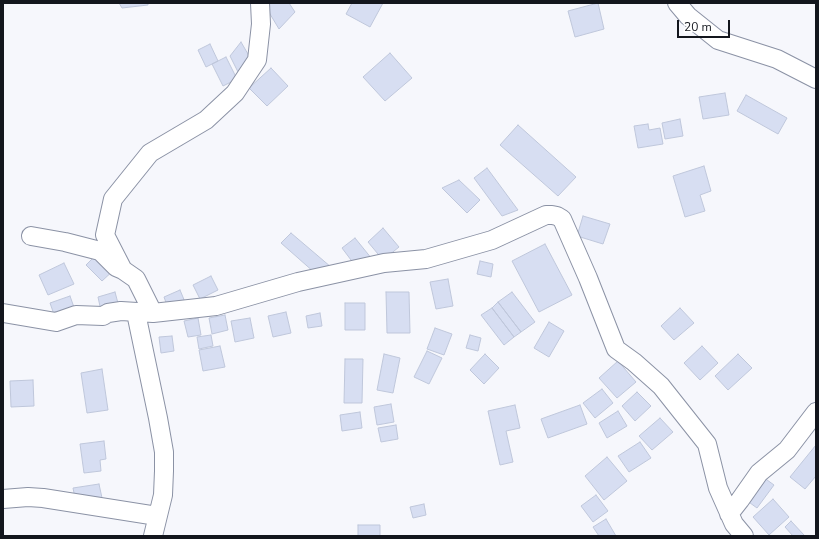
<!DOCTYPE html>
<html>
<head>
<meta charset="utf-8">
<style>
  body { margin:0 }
  #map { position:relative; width:819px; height:539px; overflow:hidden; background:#f6f7fc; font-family:"Nunito Sans",sans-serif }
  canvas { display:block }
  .frame { position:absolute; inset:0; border:4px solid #13161d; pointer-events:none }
  .scale { position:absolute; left:677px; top:20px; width:53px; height:18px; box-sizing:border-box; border:2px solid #13161d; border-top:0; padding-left:5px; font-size:12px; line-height:14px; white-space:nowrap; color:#13161d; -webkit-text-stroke:3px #fff; paint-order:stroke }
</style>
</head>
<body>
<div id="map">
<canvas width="819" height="539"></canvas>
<div class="frame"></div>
<div class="scale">20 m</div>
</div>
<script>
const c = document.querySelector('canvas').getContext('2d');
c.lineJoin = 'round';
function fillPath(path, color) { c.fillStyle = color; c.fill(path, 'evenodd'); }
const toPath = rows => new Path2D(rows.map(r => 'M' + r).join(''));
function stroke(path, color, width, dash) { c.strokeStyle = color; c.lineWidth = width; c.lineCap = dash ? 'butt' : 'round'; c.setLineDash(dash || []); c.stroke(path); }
const building = toPath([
  [119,3,148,3,148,5,122,8,119,3],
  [267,3,289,3,295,12,279,29,264,4,267,3],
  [352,3,383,3,370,27,346,14,352,3],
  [598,3,604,29,575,37,568,11,598,3],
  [241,42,252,61,240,76,230,56,241,42],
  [210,44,218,61,206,67,198,50,210,44],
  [390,53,412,78,385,101,363,77,390,53],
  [226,57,237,79,223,86,212,64,226,57],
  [271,68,288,86,267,106,249,88,271,68],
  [725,93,729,115,703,119,699,97,725,93],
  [746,95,787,118,778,134,737,111,746,95],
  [680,119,683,136,665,139,662,123,680,119],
  [648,124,649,130,660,128,663,144,638,148,634,126,648,124],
  [518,125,576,177,558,196,500,145,518,125],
  [704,166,711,191,700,195,705,211,685,217,673,176,704,166],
  [487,168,518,210,502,216,474,178,487,168],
  [459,180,480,200,467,213,442,188,459,180],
  [583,216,610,224,603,244,577,236,583,216],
  [383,228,399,247,383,260,368,242,383,228],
  [291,233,331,267,315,273,281,243,291,233],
  [355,238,372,259,354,264,342,248,355,238],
  [545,244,572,295,539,312,512,261,545,244],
  [99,252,115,269,102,281,86,265,99,252],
  [480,261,493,264,491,277,477,274,480,261],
  [64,263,74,284,48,295,39,275,64,263],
  [211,276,218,290,200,299,193,285,211,276],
  [448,279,453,306,436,309,430,282,448,279],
  [180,290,185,302,168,308,164,297,180,290],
  [115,292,119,307,101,311,98,297,115,292],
  [386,292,409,292,410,333,387,333,386,292],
  [512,292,535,322,521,332,498,302,512,292],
  [70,296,76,313,56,320,50,303,70,296],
  [498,302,521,332,514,337,492,308,498,302],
  [345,303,365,303,365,330,345,330,345,303],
  [492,308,514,337,504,345,481,315,492,308],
  [680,308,694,323,674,340,661,326,680,308],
  [286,312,291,333,273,337,268,316,286,312],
  [320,313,322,326,308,328,306,316,320,313],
  [225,315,228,330,212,334,209,318,225,315],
  [198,318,201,335,188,337,184,321,198,318],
  [250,318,254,338,235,342,231,321,250,318],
  [549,322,564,331,549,357,534,348,549,322],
  [435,328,452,334,444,355,427,349,435,328],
  [211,335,213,346,199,349,197,337,211,335],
  [470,335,481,338,478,351,466,348,470,335],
  [172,336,174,351,161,353,159,337,172,336],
  [220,346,225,367,203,371,199,350,220,346],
  [702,346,718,363,700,380,684,363,702,346],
  [427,351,442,358,429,384,414,377,427,351],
  [384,354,400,358,393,393,377,390,384,354],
  [485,354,499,368,484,384,470,370,485,354],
  [738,354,752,368,728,390,715,376,738,354],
  [345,359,363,359,362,403,344,403,345,359],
  [618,361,636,382,617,398,599,378,618,361],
  [102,369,108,410,87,413,81,373,102,369],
  [33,380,34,406,11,407,10,381,33,380],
  [602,389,613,403,595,418,583,403,602,389],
  [637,392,651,406,635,421,622,406,637,392],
  [391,404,394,422,377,425,374,407,391,404],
  [515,405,520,428,506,431,513,462,500,465,488,411,515,405],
  [580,405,587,424,548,438,541,419,580,405],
  [618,411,627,426,607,438,599,423,618,411],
  [360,412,362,428,342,431,340,415,360,412],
  [660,418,673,432,652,450,639,436,660,418],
  [396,425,398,439,381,442,378,428,396,425],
  [104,441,106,459,100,460,101,471,84,473,80,444,104,441],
  [640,442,651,458,629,472,618,456,640,442],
  [816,445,816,476,805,489,790,477,816,445],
  [607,457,627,481,604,500,585,476,607,457],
  [763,477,774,485,757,508,746,500,763,477],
  [99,484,102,498,76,503,73,488,99,484],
  [596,495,608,511,593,522,581,506,596,495],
  [773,499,789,517,769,535,753,517,773,499],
  [424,504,426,515,413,518,410,507,424,504],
  [606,519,616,536,599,536,593,527,606,519],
  [791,521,804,535,803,536,793,536,785,527,791,521],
  [358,525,380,525,380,536,358,536,358,525]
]);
const minor = toPath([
  [677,3,688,16,718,40,777,59,816,79],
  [31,236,65,242,100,251,116,267,123,270,136,279,153,313],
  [123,270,105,235,113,199,150,153,206,120,235,93,257,60,261,24,260,3],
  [3,313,56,322,76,315,103,316,108,313,121,311,153,313,216,306,298,282,384,263,426,259,492,240,546,215,552,215,557,216,562,219,588,278,616,349,634,362,661,386,707,444,718,488,734,524,744,536],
  [136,313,158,418,164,452,164,471,163,495,153,536],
  [3,499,28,497,43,498,157,516],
  [729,514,740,500,759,473,787,450,816,412]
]);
fillPath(building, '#d7def2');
stroke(building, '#bfc7db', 1);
stroke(minor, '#8b92a5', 20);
stroke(minor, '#fff', 18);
</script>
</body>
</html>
